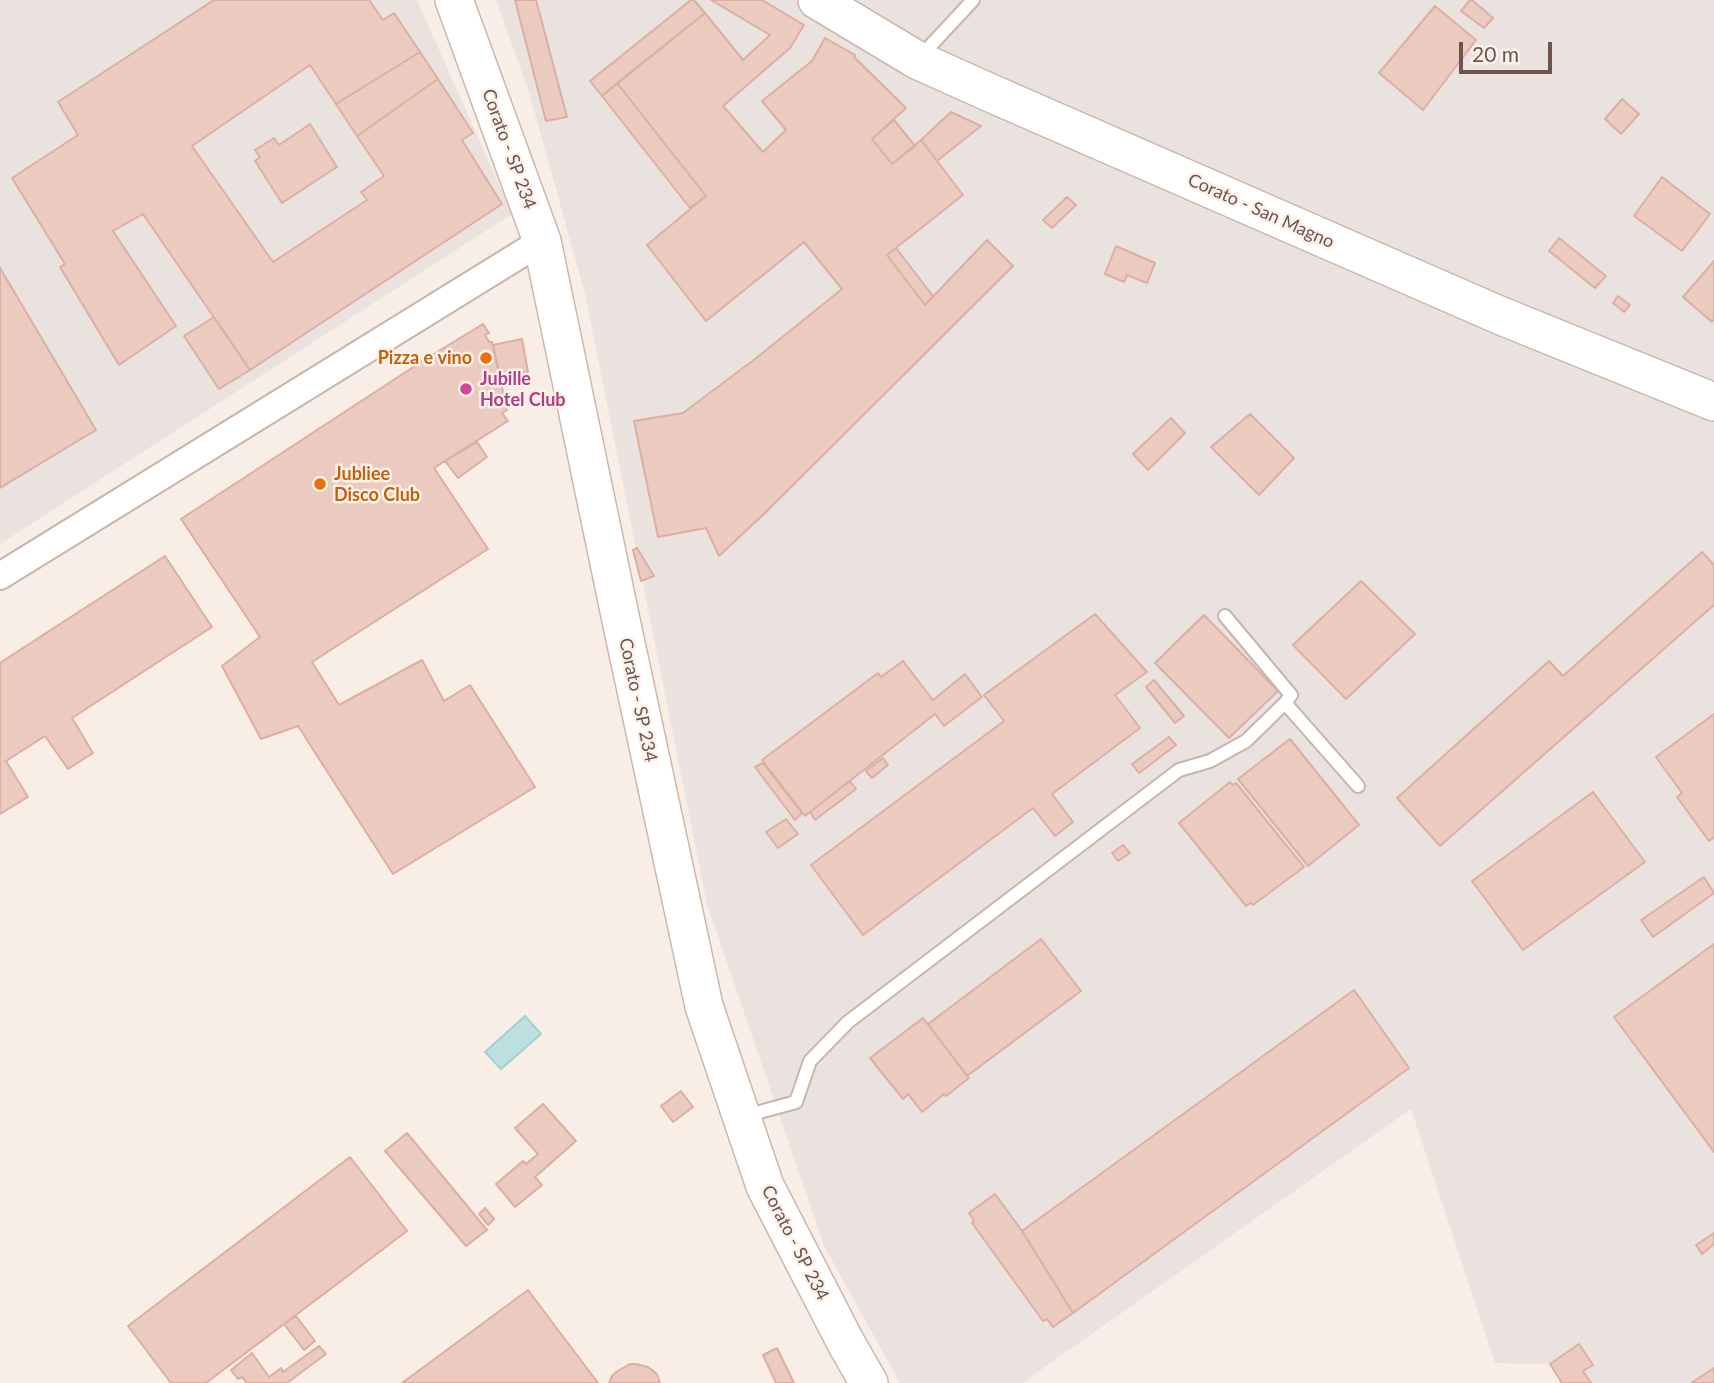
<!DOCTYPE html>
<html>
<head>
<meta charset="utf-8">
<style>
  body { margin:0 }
  #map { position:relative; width:1714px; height:1383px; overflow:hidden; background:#f9eee5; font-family:Lato,sans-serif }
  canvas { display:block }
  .scale { position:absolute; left:1459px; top:42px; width:93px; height:32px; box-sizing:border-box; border:4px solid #6e544d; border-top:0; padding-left:9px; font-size:21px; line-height:24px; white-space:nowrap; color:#6e544d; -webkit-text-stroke:5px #fcf2ea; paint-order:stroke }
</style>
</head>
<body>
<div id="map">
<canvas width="1714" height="1383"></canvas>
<div class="scale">20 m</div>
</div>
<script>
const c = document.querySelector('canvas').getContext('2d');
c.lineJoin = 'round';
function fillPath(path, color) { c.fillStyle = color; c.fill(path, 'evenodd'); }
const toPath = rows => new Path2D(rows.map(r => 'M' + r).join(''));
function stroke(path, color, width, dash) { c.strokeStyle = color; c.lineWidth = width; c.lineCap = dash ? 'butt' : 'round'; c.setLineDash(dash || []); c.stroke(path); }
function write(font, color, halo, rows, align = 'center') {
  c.font = font + ' Lato,sans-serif'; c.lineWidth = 5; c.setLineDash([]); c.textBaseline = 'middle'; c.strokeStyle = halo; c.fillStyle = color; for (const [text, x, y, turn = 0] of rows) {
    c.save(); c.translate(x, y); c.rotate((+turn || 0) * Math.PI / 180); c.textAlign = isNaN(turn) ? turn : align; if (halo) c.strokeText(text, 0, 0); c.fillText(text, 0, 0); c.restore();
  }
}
const industrial = toPath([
  [0,0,417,0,512,214,0,544],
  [496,0,1714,0,1714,1383,1587,1383,1582,1365,1495,1363,1411,1109,1022,1383,900,1383,824,1246,707,904,585,294,530,95]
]);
const water = toPath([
  [525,1016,541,1034,501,1069,485,1052,525,1016]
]);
const building = toPath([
  [214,0,369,0,383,20,394,13,420,52,336,104,310,65,192,146,273,262,367,200,361,192,384,176,357,136,438,79,473,133,462,140,502,204,250,370,143,214,113,231,176,326,119,365,60,267,65,264,12,178,78,135,58,102,214,0],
  [515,0,536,0,567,117,546,121,515,0],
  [691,0,694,0,705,13,602,96,590,81,691,0],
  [711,0,762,0,804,25,790,48,723,106,763,152,786,130,762,101,812,61,825,38,855,55,854,57,906,108,872,139,892,164,921,140,963,195,887,255,925,305,987,240,1013,266,765,513,719,556,706,528,658,537,634,421,683,413,755,359,842,289,804,242,706,321,647,245,706,196,617,83,705,13,743,60,770,35,711,0],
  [1470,0,1472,0,1493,18,1484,28,1461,11,1470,0],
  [1435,6,1476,40,1423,110,1379,73,1435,6],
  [420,52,438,79,357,136,336,104,420,52],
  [617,83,706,196,690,208,602,96,617,83],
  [1622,99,1639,114,1621,134,1605,119,1622,99],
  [951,112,981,126,937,161,921,140,951,112],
  [894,120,915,146,892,164,872,139,894,120],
  [310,124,337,167,282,203,255,161,260,157,255,150,274,138,279,145,310,124],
  [1662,177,1710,214,1682,251,1634,216,1662,177],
  [1067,197,1076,205,1052,228,1043,220,1067,197],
  [1559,238,1606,276,1595,288,1549,251,1559,238],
  [1116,246,1155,263,1147,283,1127,275,1124,282,1105,274,1116,246],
  [896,248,933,296,925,305,887,255,896,248],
  [1714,261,1714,318,1712,322,1683,297,1714,261],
  [0,268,96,430,0,488,0,268],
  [1618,296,1630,305,1624,312,1613,303,1618,296],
  [214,317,250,370,219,389,184,336,214,317],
  [483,324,489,333,485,335,489,342,492,342,507,410,502,413,508,421,434,468,488,549,312,662,339,705,422,660,444,701,470,685,535,787,393,874,298,726,261,739,222,666,260,637,181,519,424,360,483,324],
  [522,339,528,372,500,377,493,345,522,339],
  [1250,414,1294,458,1259,495,1211,447,1250,414],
  [1171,418,1185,433,1148,470,1133,454,1171,418],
  [477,442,487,457,458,478,445,461,477,442],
  [637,548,654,576,641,581,633,550,637,548],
  [1702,552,1714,565,1714,605,1440,846,1397,798,1549,661,1563,676,1702,552],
  [165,556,212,627,72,718,93,753,68,769,45,736,6,761,28,797,0,814,0,663,165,556],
  [1361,581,1415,634,1346,699,1293,645,1361,581],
  [1095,614,1147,672,1115,695,1140,728,1052,794,1073,822,1055,836,1033,808,863,935,811,865,1004,721,984,695,1095,614],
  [1204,615,1278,691,1229,738,1155,663,1204,615],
  [903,661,933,700,965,674,982,697,944,726,935,714,805,816,762,760,878,673,881,677,903,661],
  [1154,680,1184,716,1175,723,1146,687,1154,680],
  [1714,714,1714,837,1709,841,1677,797,1682,793,1656,757,1714,714],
  [1169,737,1176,745,1139,773,1132,764,1169,737],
  [1290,739,1359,825,1308,866,1238,779,1290,739],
  [883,758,888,765,872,778,866,771,883,758],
  [763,763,802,813,795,820,755,767,763,763],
  [850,781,856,789,815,820,810,812,850,781],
  [1230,782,1233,785,1236,783,1304,867,1253,905,1251,903,1246,906,1179,823,1230,782],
  [1593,792,1645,862,1523,950,1472,881,1593,792],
  [786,819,798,834,778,848,766,832,786,819],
  [1123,845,1130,853,1118,861,1112,853,1123,845],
  [1704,877,1714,893,1653,937,1641,920,1704,877],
  [1041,939,1081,991,967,1076,928,1024,1041,939],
  [1714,944,1714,1152,1614,1017,1714,944],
  [1354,990,1409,1068,1073,1313,1022,1231,1354,990],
  [923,1018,969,1078,946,1096,944,1094,922,1112,908,1094,903,1099,870,1058,923,1018],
  [681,1091,693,1107,673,1122,661,1106,681,1091],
  [543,1104,576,1141,535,1177,542,1185,515,1207,496,1184,523,1161,526,1164,538,1154,515,1128,543,1104],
  [407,1133,487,1230,466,1246,385,1151,407,1133],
  [350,1157,407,1231,206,1383,171,1383,128,1326,350,1157],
  [995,1194,1022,1231,1073,1313,1053,1327,1047,1319,1043,1321,972,1223,974,1221,969,1213,995,1194],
  [485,1208,494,1219,488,1225,479,1214,485,1208],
  [1714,1233,1714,1244,1702,1254,1696,1245,1714,1233],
  [528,1290,598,1383,402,1383,528,1290],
  [296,1316,315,1341,304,1350,284,1324,296,1316],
  [1579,1344,1593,1365,1583,1371,1591,1383,1562,1383,1550,1364,1579,1344],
  [319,1346,326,1354,287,1383,247,1383,242,1377,238,1379,231,1370,252,1353,269,1377,281,1368,283,1372,319,1346],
  [777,1348,794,1383,776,1383,763,1355,777,1348],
  [630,1364,636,1364,648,1367,657,1374,660,1383,609,1383,612,1376,616,1372,630,1364],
  [1714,1368,1714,1383,1691,1383,1714,1368]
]);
const service = toPath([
  [920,57,973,0],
  [1285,703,1358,786],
  [745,1116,796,1102,810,1061,848,1022,1179,770,1210,761,1246,741,1285,703,1291,695,1225,616]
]);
const minor = toPath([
  [0,576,542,241]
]);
const secondary = toPath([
  [454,0,542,241,622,625,704,1006,765,1186,846,1343,869,1383],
  [817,0,917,60,995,95,1499,315,1714,402]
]);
const markers = [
  [486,358,7,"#e8710a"],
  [466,389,7,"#d1479c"],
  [320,484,7,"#e8710a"]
];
const streetNames = [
  ["Corato - SP 234",509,149,70],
  ["Corato - San Magno",1261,211,24],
  ["Corato - SP 234",638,700,78],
  ["Corato - SP 234",795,1243,63]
];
const foodNames = [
  ["Pizza e vino",472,358],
  ["Jubliee",334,474,"left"],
  ["Disco Club",334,495,"left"]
];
const hotelNames = [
  ["Jubille",480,379],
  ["Hotel Club",480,400]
];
fillPath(industrial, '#e9e2de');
fillPath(water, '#bce0df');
stroke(water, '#a3d0d0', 2);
fillPath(building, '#ebcac0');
stroke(building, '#dcafa2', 2);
stroke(service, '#c8b5ac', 16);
stroke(minor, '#c8b5ac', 30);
stroke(secondary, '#cdb6ad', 40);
stroke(service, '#fff', 12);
stroke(minor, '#fff', 26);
stroke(secondary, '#fff', 37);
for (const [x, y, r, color] of markers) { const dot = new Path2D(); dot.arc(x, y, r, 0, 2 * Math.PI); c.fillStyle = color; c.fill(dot); stroke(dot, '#fcf2ea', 2.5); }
write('18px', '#6e544d', '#fcf2ea', streetNames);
write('bold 18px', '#c56008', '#fcf2ea', foodNames, 'right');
write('bold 18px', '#b23c85', '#fcf2ea', hotelNames, 'left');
</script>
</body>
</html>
